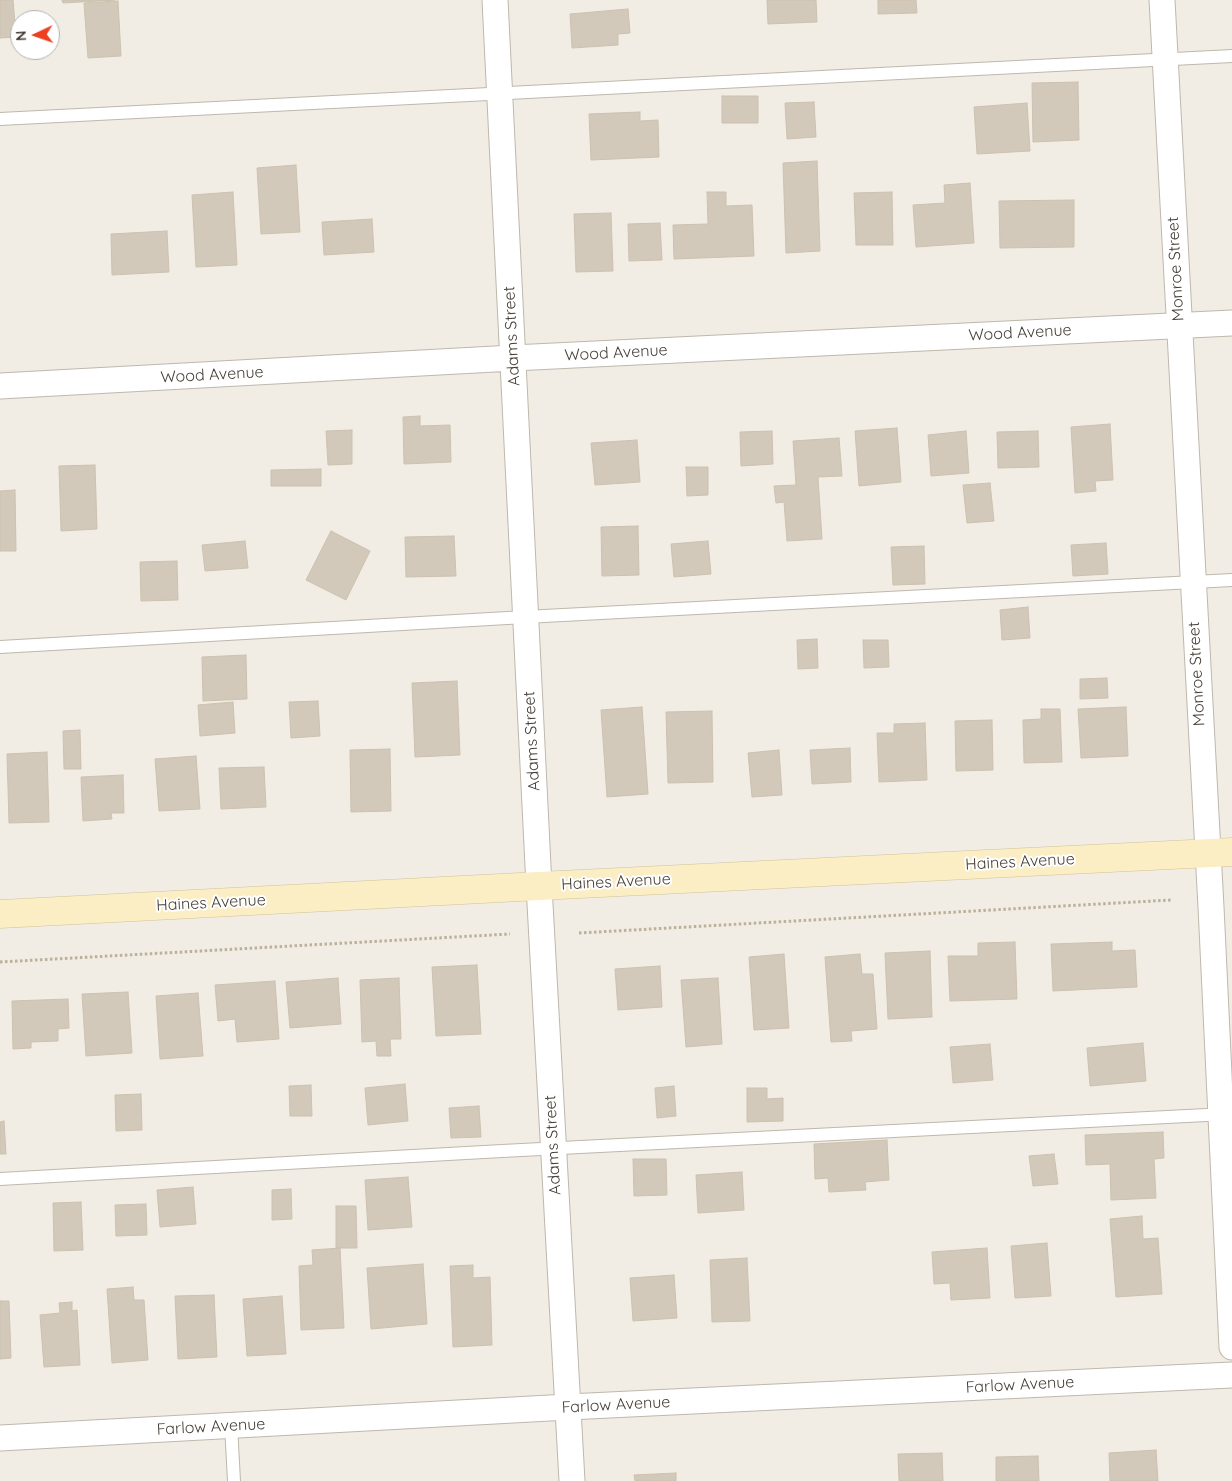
<!DOCTYPE html>
<html>
<head>
<meta charset="utf-8">
<style>
  body { margin:0 }
  #map { position:relative; width:1232px; height:1481px; overflow:hidden; background:#f1ede4; font-family:Quicksand,sans-serif }
  canvas { display:block }
  .north { position:absolute; left:10px; top:10px; width:50px; height:50px; box-sizing:border-box; background:#fff; border:1px solid #b4b1ae; border-radius:50%; rotate:267deg; font-size:14px; font-weight:700; line-height:20px; text-align:center; color:#433d35 }
  .north::after { content:''; display:block; margin:auto; width:18px; height:22px; background:#ec4020; clip-path:polygon(50% 0,100% 100%,50% 72%,0 100%) }
</style>
</head>
<body>
<div id="map">
<canvas width="1232" height="1481"></canvas>
<div class="north">N</div>
</div>
<script>
const c = document.querySelector('canvas').getContext('2d');
c.lineJoin = 'round';
function fillPath(path, color) { c.fillStyle = color; c.fill(path, 'evenodd'); }
const toPath = rows => new Path2D(rows.map(r => 'M' + r).join(''));
function stroke(path, color, width, dash) { c.strokeStyle = color; c.lineWidth = width; c.lineCap = dash ? 'butt' : 'round'; c.setLineDash(dash || []); c.stroke(path); }
function write(font, color, halo, rows, align = 'center') {
  c.font = font + ' Quicksand,sans-serif'; c.lineWidth = 4; c.setLineDash([]); c.textBaseline = 'middle'; c.strokeStyle = halo; c.fillStyle = color; for (const [text, x, y, turn = 0] of rows) {
    c.save(); c.translate(x, y); c.rotate((+turn || 0) * Math.PI / 180); c.textAlign = isNaN(turn) ? turn : align; if (halo) c.strokeText(text, 0, 0); c.fillText(text, 0, 0); c.restore();
  }
}
const building = toPath([
  [0,0,13,0,16,37,0,38,0,0],
  [62,0,115,0,63,3,62,0],
  [767,0,816,0,817,22,768,24,767,0],
  [878,0,916,0,917,13,878,14,878,0],
  [118,1,121,56,88,58,84,3,118,1],
  [628,9,630,33,618,34,618,45,572,48,570,14,628,9],
  [1078,82,1079,140,1033,142,1032,83,1078,82],
  [722,96,758,96,758,123,722,123,722,96],
  [814,102,816,137,787,139,785,103,814,102],
  [1027,103,1030,151,977,154,974,107,1027,103],
  [640,112,640,121,658,120,659,157,591,160,589,114,640,112],
  [817,161,820,251,786,253,783,163,817,161],
  [296,165,300,232,261,234,257,168,296,165],
  [970,183,974,243,916,247,913,205,945,203,944,185,970,183],
  [233,192,237,265,196,267,192,195,233,192],
  [707,192,726,192,726,206,752,205,754,256,674,259,673,225,708,224,707,192],
  [892,192,893,245,856,245,854,193,892,192],
  [1074,200,1074,247,1000,248,999,201,1074,200],
  [611,213,613,271,576,272,574,214,611,213],
  [372,219,374,252,324,255,322,222,372,219],
  [660,223,662,260,629,261,628,224,660,223],
  [167,231,169,272,112,275,111,234,167,231],
  [420,416,420,426,450,425,451,462,404,464,403,417,420,416],
  [1110,424,1113,480,1095,481,1096,491,1075,493,1071,427,1110,424],
  [897,428,901,482,859,486,855,431,897,428],
  [352,430,352,464,328,465,326,431,352,430],
  [772,431,773,464,741,466,740,432,772,431],
  [966,431,969,473,931,476,928,435,966,431],
  [1038,431,1039,467,998,468,997,432,1038,431],
  [839,438,842,476,818,477,822,539,787,541,784,502,776,503,774,486,796,485,793,441,839,438],
  [637,440,640,482,595,485,591,443,637,440],
  [95,465,97,529,61,531,59,466,95,465],
  [686,467,708,467,708,495,687,496,686,467],
  [321,469,321,486,271,486,271,470,321,469],
  [990,483,994,521,967,523,963,485,990,483],
  [15,490,16,551,0,551,0,491,15,490],
  [638,526,639,575,602,576,601,527,638,526],
  [331,531,370,551,346,600,306,580,331,531],
  [454,536,456,576,406,577,405,537,454,536],
  [245,541,248,568,205,571,202,545,245,541],
  [708,541,711,574,674,577,671,544,708,541],
  [1106,543,1108,574,1073,576,1071,545,1106,543],
  [924,546,925,584,893,585,891,547,924,546],
  [177,561,178,600,141,601,140,562,177,561],
  [1028,607,1030,638,1002,640,1000,610,1028,607],
  [817,639,818,668,798,669,797,640,817,639],
  [863,640,888,640,889,667,864,668,863,640],
  [246,655,247,699,203,701,202,657,246,655],
  [1107,678,1108,698,1080,699,1080,679,1107,678],
  [457,681,460,755,415,757,412,683,457,681],
  [318,701,320,736,291,738,289,702,318,701],
  [233,702,235,733,200,736,198,705,233,702],
  [642,707,648,794,607,797,601,710,642,707],
  [1126,707,1128,756,1081,758,1078,709,1126,707],
  [1041,709,1060,709,1062,762,1024,763,1023,720,1041,719,1041,709],
  [712,711,713,782,668,783,666,712,712,711],
  [992,720,993,770,956,771,955,721,992,720],
  [925,723,927,780,879,782,877,733,894,733,894,724,925,723],
  [80,730,81,769,64,769,63,731,80,730],
  [850,748,851,782,812,784,810,750,850,748],
  [390,749,391,811,351,812,350,750,390,749],
  [779,750,782,795,752,797,748,753,779,750],
  [47,752,49,822,9,823,7,754,47,752],
  [196,756,200,809,159,811,155,759,196,756],
  [264,767,266,807,221,809,219,768,264,767],
  [123,775,124,813,111,813,112,819,83,821,81,777,123,775],
  [1015,942,1017,999,950,1001,948,956,978,956,978,943,1015,942],
  [1112,942,1112,951,1135,950,1137,987,1053,991,1051,944,1112,942],
  [930,951,932,1017,888,1019,885,953,930,951],
  [784,954,789,1028,754,1030,749,957,784,954],
  [860,954,862,974,873,974,877,1029,851,1031,852,1041,831,1042,825,957,860,954],
  [477,965,481,1034,436,1036,432,967,477,965],
  [660,966,662,1007,618,1010,615,969,660,966],
  [338,978,341,1024,290,1028,286,982,338,978],
  [399,978,401,1039,390,1039,391,1056,377,1056,376,1041,362,1042,360,980,399,978],
  [718,978,722,1044,686,1047,681,980,718,978],
  [275,981,279,1039,237,1042,235,1019,218,1021,215,985,275,981],
  [128,992,132,1053,86,1056,82,994,128,992],
  [198,993,203,1056,160,1059,156,996,198,993],
  [68,999,69,1028,58,1029,58,1041,31,1042,31,1048,13,1049,12,1001,68,999],
  [1143,1043,1146,1081,1090,1086,1087,1048,1143,1043],
  [990,1044,993,1080,953,1083,950,1047,990,1044],
  [405,1084,408,1121,368,1125,365,1088,405,1084],
  [311,1085,312,1116,290,1116,289,1086,311,1085],
  [674,1086,676,1116,657,1118,655,1088,674,1086],
  [747,1088,767,1088,767,1099,783,1098,783,1121,747,1122,747,1088],
  [141,1094,142,1130,116,1131,115,1095,141,1094],
  [479,1106,481,1137,451,1138,449,1108,479,1106],
  [4,1121,6,1154,0,1154,0,1122,4,1121],
  [1163,1132,1164,1158,1154,1159,1156,1198,1111,1200,1110,1164,1086,1165,1085,1135,1163,1132],
  [887,1140,889,1180,865,1182,866,1190,829,1192,828,1178,815,1179,814,1144,887,1140],
  [1054,1154,1058,1184,1033,1186,1029,1156,1054,1154],
  [633,1159,666,1159,667,1195,634,1196,633,1159],
  [742,1172,744,1210,698,1213,696,1175,742,1172],
  [408,1177,412,1227,368,1230,365,1180,408,1177],
  [193,1187,196,1224,160,1227,157,1190,193,1187],
  [291,1189,292,1219,272,1220,272,1190,291,1189],
  [81,1202,83,1250,54,1251,53,1203,81,1202],
  [146,1204,147,1235,116,1236,115,1205,146,1204],
  [336,1206,356,1206,357,1248,336,1248,336,1206],
  [1142,1216,1143,1239,1158,1238,1162,1294,1116,1297,1110,1219,1142,1216],
  [1047,1243,1051,1296,1015,1298,1011,1246,1047,1243],
  [340,1248,344,1328,301,1330,299,1266,313,1265,312,1250,340,1248],
  [987,1248,990,1298,951,1300,950,1283,934,1284,932,1252,987,1248],
  [747,1258,750,1321,712,1322,710,1260,747,1258],
  [423,1264,427,1324,371,1329,367,1268,423,1264],
  [473,1265,473,1278,490,1277,492,1345,453,1347,450,1266,473,1265],
  [674,1275,677,1318,633,1321,630,1278,674,1275],
  [133,1287,134,1300,144,1300,148,1360,112,1363,107,1289,133,1287],
  [214,1295,217,1357,178,1359,175,1296,214,1295],
  [282,1296,286,1354,247,1356,243,1299,282,1296],
  [0,1301,9,1301,11,1358,0,1359,0,1301],
  [72,1302,72,1311,77,1310,80,1365,44,1367,40,1315,60,1313,59,1303,72,1302],
  [1156,1450,1158,1481,1110,1481,1109,1453,1156,1450],
  [942,1453,943,1481,899,1481,898,1454,942,1453],
  [1038,1456,1039,1481,996,1481,996,1457,1038,1456],
  [676,1473,676,1481,635,1481,634,1475,676,1473]
]);
const path = toPath([
  [579,933,1171,900],
  [0,962,510,934]
]);
const lane = toPath([
  [0,119,1232,56],
  [0,647,525,617,1232,580],
  [0,1179,502,1151,1226,1114],
  [231,1425,234,1481]
]);
const street = toPath([
  [495,0,539,886,572,1481],
  [1162,0,1211,907,1232,1347],
  [0,386,513,358,1232,323],
  [0,1438,568,1407,1232,1375]
]);
const secondary = toPath([
  [0,914,539,886,1232,852]
]);
const streetNames = [
  ["Monroe Street",1176,269,-93],
  ["Wood Avenue",1020,333,-3],
  ["Adams Street",512,336,-93],
  ["Wood Avenue",616,353,-3],
  ["Wood Avenue",212,375,-3],
  ["Monroe Street",1197,674,-93],
  ["Adams Street",532,741,-93],
  ["Haines Avenue",1020,862,-3],
  ["Haines Avenue",616,882,-3],
  ["Haines Avenue",211,903,-3],
  ["Adams Street",553,1145,-93],
  ["Farlow Avenue",1020,1385,-3],
  ["Farlow Avenue",616,1405,-3],
  ["Farlow Avenue",211,1427,-3]
];
fillPath(building, '#d2c9ba');
stroke(building, '#ccc1ae', 1);
stroke(lane, '#bfb8ab', 14);
stroke(street, '#bfb8ab', 27);
stroke(secondary, '#d1c299', 29);
stroke(path, '#bdb09a', 3, [2.5, 2.5]);
stroke(lane, '#fff', 12);
stroke(street, '#fff', 25);
stroke(secondary, '#fbeec4', 28);
write('16px', '#433d35', '#fff', streetNames);
</script>
</body>
</html>
